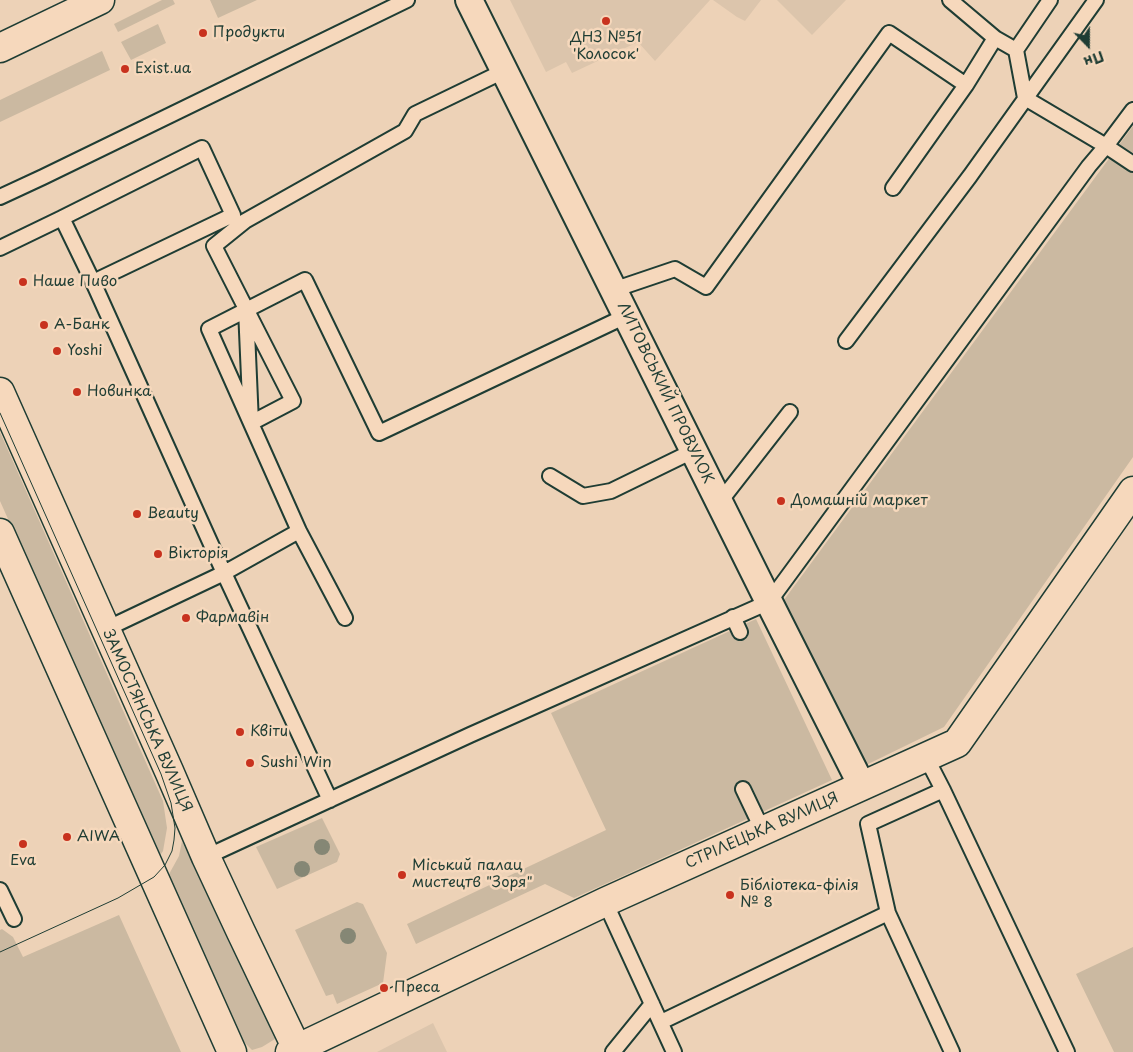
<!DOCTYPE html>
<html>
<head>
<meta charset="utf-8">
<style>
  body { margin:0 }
  #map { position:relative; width:1133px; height:1052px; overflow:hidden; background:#edd2b7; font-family:"Playpen Sans",sans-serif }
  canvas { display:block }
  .north { position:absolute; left:1063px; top:20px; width:50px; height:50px; -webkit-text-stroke:4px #f6d8bc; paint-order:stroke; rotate:158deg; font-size:14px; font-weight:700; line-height:20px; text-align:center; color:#1f3d34 }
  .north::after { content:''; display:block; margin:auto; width:18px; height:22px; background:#1f3d34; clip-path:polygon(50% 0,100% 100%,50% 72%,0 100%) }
</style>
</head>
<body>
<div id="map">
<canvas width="1133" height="1052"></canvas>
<div class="north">Пн</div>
</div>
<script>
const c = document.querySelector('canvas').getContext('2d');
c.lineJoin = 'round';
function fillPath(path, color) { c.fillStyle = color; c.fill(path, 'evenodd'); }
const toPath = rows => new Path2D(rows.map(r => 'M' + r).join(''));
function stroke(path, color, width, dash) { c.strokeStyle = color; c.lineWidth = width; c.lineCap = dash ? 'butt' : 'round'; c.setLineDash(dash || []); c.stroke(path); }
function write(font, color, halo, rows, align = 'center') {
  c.font = font + ' "Playpen Sans",sans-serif'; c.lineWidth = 5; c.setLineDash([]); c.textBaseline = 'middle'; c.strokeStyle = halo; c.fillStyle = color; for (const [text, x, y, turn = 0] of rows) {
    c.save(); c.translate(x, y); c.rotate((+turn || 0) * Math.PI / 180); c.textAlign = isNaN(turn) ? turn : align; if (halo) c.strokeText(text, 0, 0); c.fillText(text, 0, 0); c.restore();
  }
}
const built = toPath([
  [510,0,710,0,655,61,638,42,572,73,566,62,546,72],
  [713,0,761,0,745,21,737,17],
  [777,0,846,0,812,35],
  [433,1023,447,1052,377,1052]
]);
const green = toPath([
  [162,0,173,0,175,4,118,32,114,24],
  [210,0,257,0,218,18],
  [158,24,166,43,131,60,121,42],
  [102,51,110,70,0,122,0,100],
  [1133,126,1133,457,944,727,864,766,781,604],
  [0,432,163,801,167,828,163,851,159,857,0,501],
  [756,619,832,780,625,875,574,898,545,884,416,944,407,924,606,830,551,713],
  [322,818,340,854,337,862,277,889,256,847],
  [182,841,232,949,264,992,281,1027,275,1039,262,1047,252,1050,244,1042,168,876,179,856],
  [357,902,363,904,387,953,383,983,337,1004,333,994,326,996,295,930],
  [119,915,181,1052,0,1052,0,930,2,929,13,937,23,957],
  [1133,947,1133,1052,1114,1052,1076,974]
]);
const lane = toPath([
  [950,0,995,38],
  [1016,50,1050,0],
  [893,188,966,85,995,38,1016,50,1025,98,1106,146,1133,164],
  [0,197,43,177,407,0],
  [62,218,202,148,233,215,93,282],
  [0,248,62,218,93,282,224,573,330,800],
  [613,290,675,269,706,287,889,33,966,85],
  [246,309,251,423,293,401,214,246,245,221,405,131,415,114,504,71],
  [846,341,970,176,1096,0],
  [550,476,583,496,611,491,693,451],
  [719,503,790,412],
  [733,617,740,632],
  [345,618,299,531,209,329,305,280,379,433,626,316],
  [106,629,224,573,299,531],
  [926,757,943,790,1067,1052],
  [743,789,763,831],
  [206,857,470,735,769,602,1089,166,1106,146,1133,110],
  [0,890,14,919],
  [605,902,674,1052],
  [888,913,868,824,943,790],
  [661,1022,888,913,952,1052],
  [613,1052,652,1004]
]);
const street = toPath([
  [469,0,769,602,862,786]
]);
const secondary = toPath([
  [0,48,100,0],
  [0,392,169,771,206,857,241,932,297,1049],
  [0,533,232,1052],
  [290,1052,605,902,957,743,1133,491]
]);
const tram = toPath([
  [0,413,161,774,171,803,175,828,174,840,172,851,165,865,154,877,118,898,0,952]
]);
const trees = [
  [322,847],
  [302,869],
  [348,936]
];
const markers = [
  [606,21,5,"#c8321e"],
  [203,33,5,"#c8321e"],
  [125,69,5,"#c8321e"],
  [23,282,5,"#c8321e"],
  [44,325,5,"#c8321e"],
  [57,351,5,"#c8321e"],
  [77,392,5,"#c8321e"],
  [781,501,5,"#c8321e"],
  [137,514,5,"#c8321e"],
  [158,554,5,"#c8321e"],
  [186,618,5,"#c8321e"],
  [240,732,5,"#c8321e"],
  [250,763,5,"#c8321e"],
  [67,837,5,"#c8321e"],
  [23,844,5,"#c8321e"],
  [402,875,5,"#c8321e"],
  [730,895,5,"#c8321e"],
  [384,988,5,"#c8321e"]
];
const poiNames = [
  ["Продукти",213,33],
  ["ДНЗ №51",606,38,"center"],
  ["'Колосок'",606,55,"center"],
  ["Exist.ua",135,69],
  ["Наше Пиво",33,282],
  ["А-Банк",54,325],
  ["Yoshi",67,351],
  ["Новинка",87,392],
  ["Домашній маркет",791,501],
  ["Beauty",147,514],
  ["Вікторія",168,554],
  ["Фармавін",196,618],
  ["Квіти",250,732],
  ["Sushi Win",260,763],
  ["AIWA",77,837],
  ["Eva",23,861,"center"],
  ["Міський палац",412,866],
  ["мистецтв \"Зоря\"",412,883],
  ["Бібліотека-філія",740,886],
  ["№ 8",740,903],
  ["Преса",394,988]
];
const streetNames = [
  ["ЛИТОВСЬКИЙ ПРОВУЛОК",665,393,64],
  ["ЗАМОСТЯНСЬКА ВУЛИЦЯ",147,721,66],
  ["СТРІЛЕЦЬКА ВУЛИЦЯ",762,831,-24]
];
fillPath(built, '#dcc5ac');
fillPath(green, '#cbb9a1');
stroke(lane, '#1f3d34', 18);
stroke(street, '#1f3d34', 30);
stroke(secondary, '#1f3d34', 31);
stroke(lane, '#f6d8bc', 14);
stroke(street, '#f6d8bc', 26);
stroke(secondary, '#f6d8bc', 28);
stroke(tram, '#1f3d34', 1);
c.fillStyle = '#858775';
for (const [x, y] of trees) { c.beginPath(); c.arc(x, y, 8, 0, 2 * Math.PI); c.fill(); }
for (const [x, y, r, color] of markers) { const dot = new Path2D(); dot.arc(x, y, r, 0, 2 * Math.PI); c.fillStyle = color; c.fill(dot); stroke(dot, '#f6d8bc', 2); }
write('15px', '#1f3d34', '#f6d8bc', poiNames, 'left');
write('15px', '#1f3d34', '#f6d8bc', streetNames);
</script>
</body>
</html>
